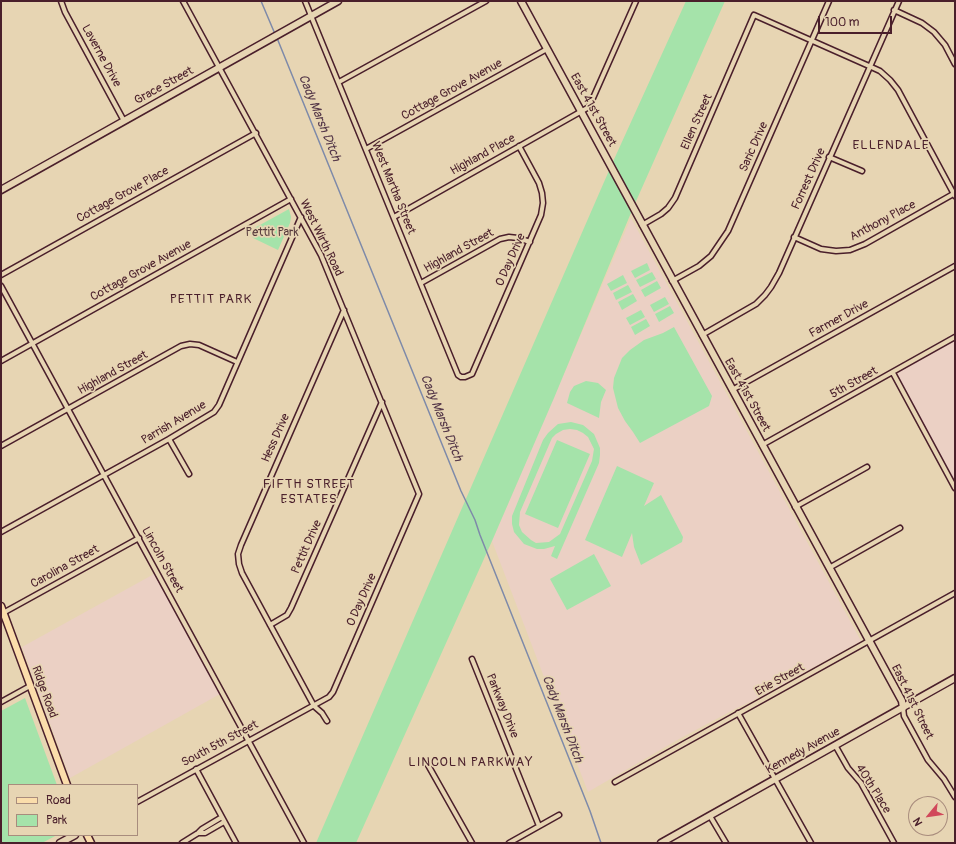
<!DOCTYPE html>
<html>
<head>
<meta charset="utf-8">
<style>
  body { margin:0 }
  #map { position:relative; width:956px; height:844px; overflow:hidden; background:#e7d5b3; font-family:Pangolin,sans-serif }
  canvas { display:block }
  .frame { position:absolute; inset:0; border:2px solid #4a1f2b; pointer-events:none }
  .legend { position:absolute; left:8px; top:784px; width:130px; height:52px; box-sizing:border-box; background:#e7d5b3; border:1px solid #a88c7d; margin:0; padding:5px 7px; list-style:none; font-size:12px; color:#4a1f2b }
  .legend li { display:flex; align-items:center; gap:8px; height:20px }
  .legend b { width:20px; border:1px solid #a88c7d }
  .north { position:absolute; left:908px; top:796px; width:40px; height:40px; box-sizing:border-box; background:#e7d5b3; border:1px solid #a88c7d; border-radius:50%; rotate:241deg; font-size:11px; font-weight:700; line-height:16px; text-align:center; color:#4a1f2b }
  .north::after { content:''; display:block; margin:auto; width:14px; height:18px; background:#d1495b; clip-path:polygon(50% 0,100% 100%,50% 72%,0 100%) }
  .scale { position:absolute; left:818px; top:16px; width:74px; height:18px; box-sizing:border-box; border:2px solid #4a1f2b; border-top:0; padding-left:5px; font-size:12px; line-height:14px; white-space:nowrap; color:#4a1f2b; -webkit-text-stroke:3px #e7d5b3; paint-order:stroke }
</style>
</head>
<body>
<div id="map">
<canvas width="956" height="844"></canvas>
<div class="frame"></div>
<ul class="legend">
<li><b style="height:5px;background:#fbddab"></b>Road</li>
<li><b style="height:11px;background:#a5e3aa"></b>Park</li>
</ul>
<div class="north">N</div>
<div class="scale">100 m</div>
</div>
<script>
const c = document.querySelector('canvas').getContext('2d');
c.lineJoin = 'round';
function fillPath(path, color) { c.fillStyle = color; c.fill(path, 'evenodd'); }
const toPath = rows => new Path2D(rows.map(r => 'M' + r).join(''));
function stroke(path, color, width, dash) { c.strokeStyle = color; c.lineWidth = width; c.lineCap = dash ? 'butt' : 'round'; c.setLineDash(dash || []); c.stroke(path); }
function write(font, color, halo, rows, align = 'center') {
  c.font = font + ' Pangolin,sans-serif'; c.lineWidth = 3.5; c.setLineDash([]); c.textBaseline = 'middle'; c.strokeStyle = halo; c.fillStyle = color; for (const [text, x, y, turn = 0] of rows) {
    c.save(); c.translate(x, y); c.rotate((+turn || 0) * Math.PI / 180); c.textAlign = isNaN(turn) ? turn : align; if (halo) c.strokeText(text, 0, 0); c.fillText(text, 0, 0); c.restore();
  }
}
const built = toPath([
  [631,218,861,641,752,701,735,709,679,739,588,792,492,541],
  [955,337,955,488,893,373],
  [154,574,220,694,70,778,22,647]
]);
const green = toPath([
  [686,1,725,1,633,208,554,398,492,541,356,843,316,843,611,166],
  [289,209,291,217,290,223,278,250,253,238,249,231],
  [647,263,650,270,635,278,631,271],
  [652,272,656,279,640,287,636,280],
  [623,275,627,283,611,291,607,284],
  [657,281,661,288,645,297,641,290],
  [628,285,632,292,616,300,613,293],
  [633,294,637,301,622,310,618,302],
  [665,297,669,304,654,312,650,305],
  [670,306,674,313,659,322,655,314],
  [641,310,645,317,630,325,626,318],
  [646,319,650,326,635,335,631,327],
  [674,327,712,396,709,406,640,443,633,432,625,421,618,408,613,388,614,378,622,358,630,350,644,340,663,333],
  [586,381,598,383,606,390,601,402,599,418,567,403,570,392,574,386],
  [571,422,583,425,594,434,600,448,600,455,599,463,557,559,551,556,555,546,544,549,537,549,524,544,514,532,512,524,512,516,543,440,548,433,558,424],
  [570,429,577,430,583,433,588,437,594,449,592,461,560,534,549,542,536,543,531,540,522,532,519,525,520,512,552,438,556,434,563,430],
  [557,440,590,454,558,528,525,514],
  [617,466,654,483,644,506,661,495,683,537,682,542,641,565,634,547,632,533,622,557,585,540],
  [594,554,611,586,567,610,550,579],
  [25,698,57,785,9,785,9,835,57,835,42,843,1,843,1,711]
]);
const stream = toPath([
  [261,1,275,34],
  [277,38,461,491,475,520,480,535,590,811,601,843]
]);
const street = toPath([
  [61,1,65,12,124,121],
  [305,1,458,375,461,377,465,377,472,374,541,215,543,203,542,193,539,183,519,146],
  [894,10,922,23,934,32,945,45,955,64],
  [339,82,486,1],
  [366,149,547,49],
  [829,157,862,171],
  [394,217,589,107,636,1],
  [642,225,661,214,668,208,675,198,754,15,869,66,880,71,890,80,898,90,955,196],
  [794,237,821,249,836,251,850,250,865,244,955,193],
  [1,275,256,133],
  [672,281,699,266,711,256,728,231,829,1],
  [421,283,500,239,509,237,518,238,530,242],
  [1,286,304,843],
  [702,335,756,304,765,295,771,287,779,273,899,1],
  [1,361,291,199],
  [893,373,955,488],
  [732,390,955,266],
  [169,439,189,474],
  [762,445,955,337],
  [1,446,181,346,190,344,199,345,237,362],
  [795,507,867,467],
  [1,532,169,439,214,412,219,405,301,217],
  [829,568,900,528],
  [3,613,139,538],
  [270,625,287,615,291,608,382,402],
  [472,659,539,826],
  [1,702,30,686],
  [903,708,904,716,928,760,944,779,955,797],
  [738,713,811,843],
  [327,721,322,713,314,706,242,573,239,564,238,554,241,545,344,310],
  [835,745,848,768,861,783,894,843],
  [428,765,472,843],
  [196,769,236,843],
  [615,782,955,593],
  [137,802,329,697,333,692,419,494,321,255,183,1],
  [710,816,726,843],
  [198,833,205,833,224,822],
  [182,843,198,833,202,829,222,817],
  [509,843,559,815]
]);
const secondary = toPath([
  [521,1,902,701,903,708],
  [1,190,338,1],
  [60,843,75,835],
  [661,843,955,678]
]);
const primary = toPath([
  [1,606,67,785],
  [87,835,91,843]
]);
const streetNames = [
  ["Laverne Drive",101,56,61],
  ["Grace Street",164,86,-29],
  ["Cottage Grove Avenue",452,90,-29],
  ["East 41st Street",593,110,61],
  ["Ellen Street",697,122,-66],
  ["Saric Drive",754,147,-66],
  ["Highland Place",483,155,-29],
  ["Forrest Drive",809,179,-66],
  ["West Martha Street",393,188,68],
  ["Cottage Grove Place",123,195,-29],
  ["Anthony Place",883,221,-28],
  ["West Wirth Road",321,238,64],
  ["Highland Street",459,251,-29],
  ["O Day Drive",511,260,-66],
  ["Cottage Grove Avenue",141,271,-29],
  ["Farmer Drive",839,319,-29],
  ["Highland Street",113,373,-29],
  ["5th Street",854,383,-29],
  ["East 41st Street",747,395,61],
  ["Parrish Avenue",174,423,-31],
  ["Hess Drive",276,438,-66],
  ["Pettit Drive",307,547,-66],
  ["Lincoln Street",162,560,61],
  ["Carolina Street",65,567,-29],
  ["O Day Drive",362,600,-66],
  ["Erie Street",780,680,-29],
  ["Ridge Road",44,692,70],
  ["East 41st Street",912,702,64],
  ["Parkway Drive",502,706,68],
  ["South 5th Street",220,744,-28],
  ["Kennedy Avenue",803,751,-29],
  ["40th Place",873,789,58]
];
const parkNames = [
  ["Pettit Park",272,233]
];
const waterNames = [
  ["Cady Marsh Ditch",319,118,68],
  ["Cady Marsh Ditch",441,418,68],
  ["Cady Marsh Ditch",562,719,69]
];
const neighbourhoodNames = [
  ["ELLENDALE",891,146],
  ["PETTIT PARK",211,300],
  ["FIFTH STREET",309,485],
  ["ESTATES",309,500],
  ["LINCOLN PARKWAY",471,763]
];
fillPath(built, '#ebd0c4');
fillPath(green, '#a5e3aa');
stroke(stream, '#7e8aa9', 1.5);
stroke(street, '#4a1f2b', 7);
stroke(secondary, '#4a1f2b', 9);
stroke(primary, '#4a1f2b', 9);
stroke(street, '#e7d5b3', 4);
stroke(secondary, '#e7d5b3', 6);
stroke(primary, '#fbddab', 6);
write('12px', '#4a1f2b', '#e7d5b3', streetNames);
write('12px', '#583c3e', '#e7d5b3', parkNames);
write('italic 13px', '#573a4a', '#e7d5b3', waterNames);
c.letterSpacing = '1px';
write('13px', '#4a1f2b', '#e7d5b3', neighbourhoodNames);
c.letterSpacing = '0px';
</script>
</body>
</html>
